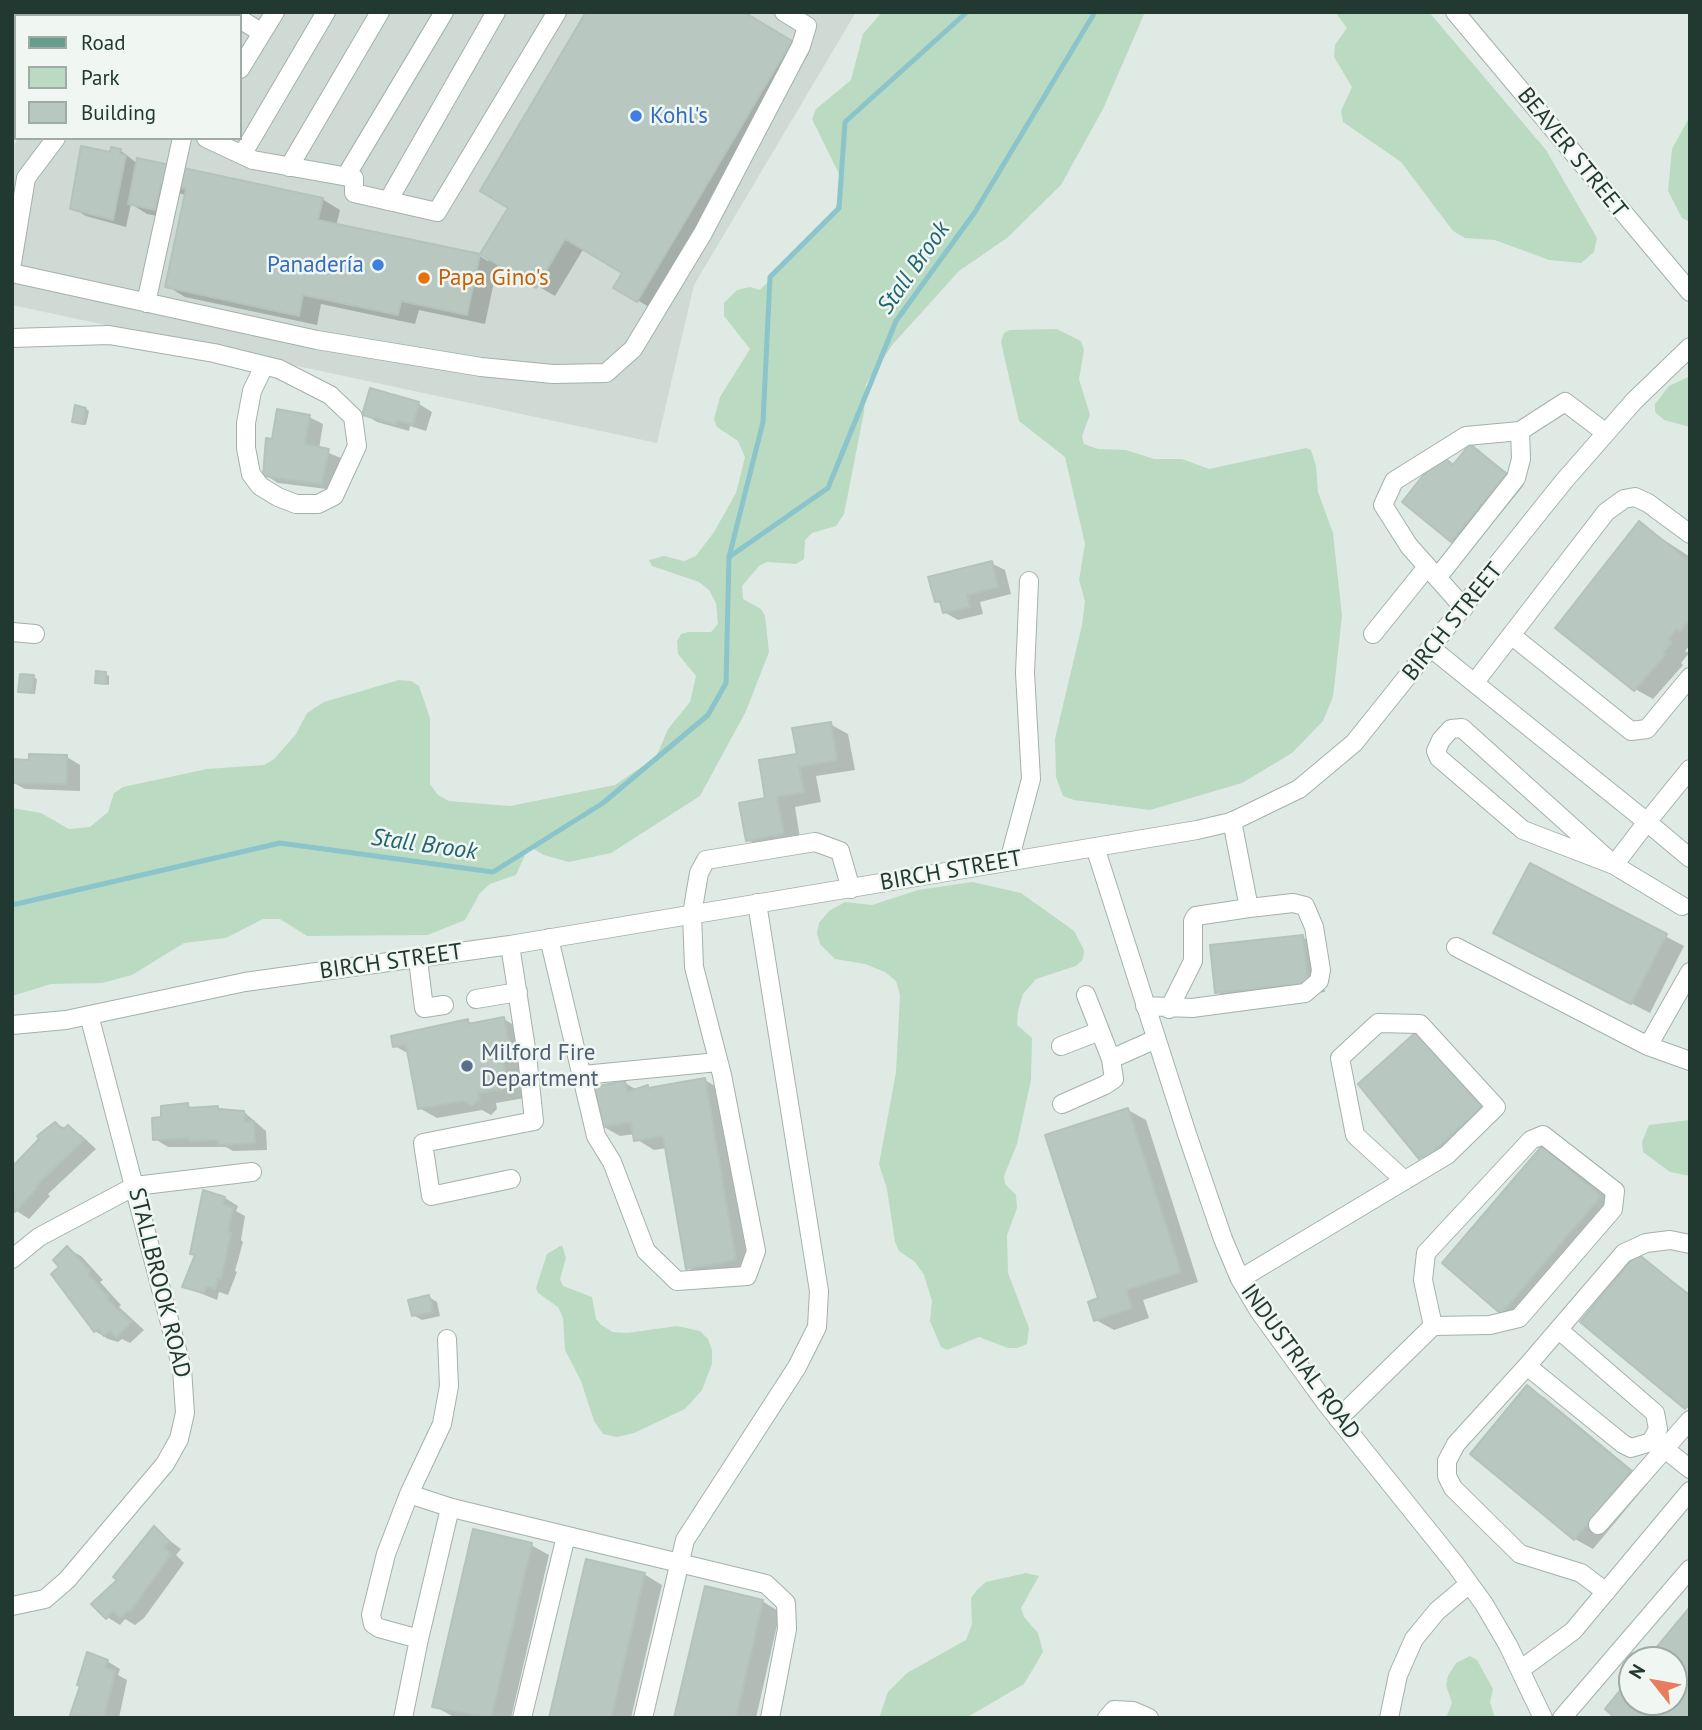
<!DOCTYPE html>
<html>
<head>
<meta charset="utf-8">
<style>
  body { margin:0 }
  #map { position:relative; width:1702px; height:1730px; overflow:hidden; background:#e0eae5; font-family:"PT Sans",sans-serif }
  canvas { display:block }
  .frame { position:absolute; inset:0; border:14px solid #223932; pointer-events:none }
  .legend { position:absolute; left:14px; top:14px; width:228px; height:126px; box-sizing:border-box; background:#f0f7f3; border:2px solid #9eaba6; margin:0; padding:9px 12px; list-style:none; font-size:21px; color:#223932 }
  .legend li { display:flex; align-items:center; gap:14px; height:35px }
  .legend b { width:35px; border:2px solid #9eaba6 }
  .north { position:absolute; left:1618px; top:1646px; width:70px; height:70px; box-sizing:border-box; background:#f0f7f3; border:2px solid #9eaba6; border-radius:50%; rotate:301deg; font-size:19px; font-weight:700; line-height:28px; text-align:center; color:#223932 }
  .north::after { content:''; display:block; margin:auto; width:24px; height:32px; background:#e77c61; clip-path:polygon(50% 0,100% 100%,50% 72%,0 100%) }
</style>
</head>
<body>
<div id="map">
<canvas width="1702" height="1730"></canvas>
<div class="frame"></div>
<ul class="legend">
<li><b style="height:9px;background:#689c8d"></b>Road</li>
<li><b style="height:19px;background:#badac2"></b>Park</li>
<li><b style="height:19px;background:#b9c7c1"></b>Building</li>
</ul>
<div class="north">N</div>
</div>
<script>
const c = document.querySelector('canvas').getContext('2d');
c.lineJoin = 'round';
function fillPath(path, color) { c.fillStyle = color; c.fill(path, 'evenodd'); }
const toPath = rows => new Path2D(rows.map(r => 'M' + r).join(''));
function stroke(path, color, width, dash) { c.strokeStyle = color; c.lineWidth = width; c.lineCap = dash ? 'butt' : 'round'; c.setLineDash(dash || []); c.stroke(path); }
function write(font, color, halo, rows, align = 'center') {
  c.font = font + ' "PT Sans",sans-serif'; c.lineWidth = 5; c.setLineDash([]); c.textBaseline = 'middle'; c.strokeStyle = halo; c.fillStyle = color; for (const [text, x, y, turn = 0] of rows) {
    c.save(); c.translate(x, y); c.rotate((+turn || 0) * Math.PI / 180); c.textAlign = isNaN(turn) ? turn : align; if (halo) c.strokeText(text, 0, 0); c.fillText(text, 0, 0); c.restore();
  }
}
const built = toPath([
  [122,12,856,12,694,285,657,443,12,305,12,147,19,138,240,138,240,16,119,16]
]);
const green = toPath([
  [12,12,59,12,56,16,16,16,16,66,12,70],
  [882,12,1145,12,1103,109,1061,185,1007,238,959,271,893,344,866,384,864,412,844,514,836,526,812,533,805,540,804,559,796,564,767,562,759,566,742,586,743,599,761,609,765,616,769,652,746,711,700,796,611,853,569,862,544,855,529,846,516,875,490,884,480,893,465,920,428,935,307,936,280,919,263,919,226,938,184,943,132,975,102,983,51,984,12,996,12,808,41,813,69,829,90,827,108,812,114,793,123,787,207,769,264,765,274,759,296,734,307,713,324,702,399,680,411,681,419,686,430,718,430,784,438,795,449,801,510,806,615,785,656,757,668,729,690,702,696,676,678,654,677,641,681,634,688,632,711,632,718,624,716,603,709,590,699,582,652,566,649,560,664,556,684,561,696,556,714,532,736,493,745,457,738,441,717,427,714,419,720,397,750,349,724,316,724,303,737,290,750,287,760,290,833,216,843,182,812,119,816,109,851,80,863,34],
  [1335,12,1429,12,1546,150,1597,238,1594,252,1581,263,1549,260,1495,240,1465,238,1453,231,1401,162,1343,122,1341,111,1352,87,1334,57,1335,45,1347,28],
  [1690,116,1690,222,1682,218,1668,191,1672,149],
  [1057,329,1081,341,1084,350,1079,379,1090,415,1082,436,1084,444,1098,449,1126,450,1154,459,1182,459,1209,469,1306,448,1311,450,1316,466,1318,492,1333,533,1342,616,1333,697,1323,721,1292,753,1242,783,1150,810,1074,800,1063,796,1056,777,1055,739,1082,625,1085,601,1079,580,1085,544,1065,457,1019,421,1001,342,1004,333,1010,330],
  [1690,376,1690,427,1664,420,1655,412,1655,404,1669,386],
  [972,882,1021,893,1074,931,1084,950,1083,959,1076,966,1036,979,1023,994,1018,1011,1017,1025,1032,1038,1031,1080,1017,1144,1004,1176,1005,1184,1016,1195,1017,1208,1007,1235,1008,1273,1029,1328,1027,1344,1017,1348,1008,1348,979,1337,947,1350,941,1347,930,1321,932,1301,924,1275,915,1262,899,1251,895,1242,887,1189,879,1164,896,1072,900,995,896,981,885,972,865,964,835,959,820,944,817,933,819,923,829,911,845,902,872,905,918,890],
  [1690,1120,1690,1176,1670,1172,1643,1152,1642,1142,1649,1125],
  [562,1245,566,1258,560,1279,563,1286,592,1297,596,1319,601,1325,613,1332,627,1333,677,1326,700,1331,708,1339,712,1350,712,1364,702,1390,685,1409,634,1433,617,1437,603,1434,594,1421,581,1381,565,1350,563,1318,558,1307,538,1293,536,1288,547,1254],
  [1026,1573,1039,1576,1021,1608,1024,1617,1038,1633,1043,1652,1024,1684,966,1718,879,1718,888,1692,907,1673,966,1640,972,1624,971,1598,976,1591,986,1582],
  [1470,1656,1477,1660,1493,1689,1490,1702,1495,1718,1446,1718,1452,1703,1446,1685,1448,1676,1456,1663]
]);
const shadow = toPath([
  [741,12,809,53,656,311,615,287,624,272,584,248,555,296,498,263,485,324,419,310,415,324,321,304,317,325,185,297,167,286,186,195,178,193,173,219,147,214,131,204,126,227,86,216,72,208,112,154,120,150,138,164,322,199,340,210,336,226,480,256,488,261],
  [371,391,419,404,432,412,426,431,410,426,409,431,377,422,364,414],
  [86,409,89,411,86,425,77,423],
  [309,417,323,424,319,449,341,458,335,490,278,483,265,475,274,441],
  [1470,446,1524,485,1470,551,1452,541,1441,457,1455,465],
  [1640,524,1690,557,1690,645,1685,651,1689,653,1681,663,1683,665,1653,699,1635,689],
  [991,563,1005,570,1011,594,980,602,983,614,958,620,944,612,942,605,936,601],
  [106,674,109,676,109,685,97,682],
  [33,677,37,679,35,694,20,691],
  [830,724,848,734,855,770,816,776,821,802,795,807,801,844,766,850,748,840,767,800],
  [67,757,80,765,80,791,25,789,12,782],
  [1530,865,1684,946,1650,1013,1514,943],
  [1302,937,1320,947,1325,992,1235,1002,1217,992],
  [504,1019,522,1030,526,1053,517,1055,525,1098,496,1103,497,1109,491,1115,482,1110,437,1118,419,1108,409,1054,395,1046,467,1021,474,1024],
  [1416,1034,1434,1045,1499,1118,1444,1168,1421,1157],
  [705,1080,723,1091,753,1270,706,1278,688,1268,667,1148,654,1150,636,1139,635,1134,620,1136,602,1126,625,1083,637,1090],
  [187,1105,195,1109,218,1108,244,1112,266,1131,267,1150,233,1151,226,1147,168,1147,155,1139,163,1119],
  [1128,1110,1146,1120,1198,1282,1143,1300,1149,1318,1114,1330,1096,1320],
  [56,1124,81,1135,96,1149,48,1194,50,1196,29,1219,12,1208,12,1169],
  [1542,1148,1560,1158,1618,1207,1520,1322,1502,1312],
  [225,1198,238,1206,236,1211,245,1216,241,1240,243,1242,235,1271,237,1272,228,1295,219,1292,217,1300,185,1287],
  [68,1249,81,1256,103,1280,100,1282,121,1305,119,1307,144,1330,130,1343,122,1339,118,1342,108,1339,95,1331,85,1321,88,1318,67,1296,61,1267],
  [1637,1255,1690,1294,1690,1409,1686,1407],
  [429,1297,437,1302,440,1316,422,1320,413,1315],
  [1527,1387,1545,1398,1648,1483,1593,1549,1575,1539,1473,1454],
  [154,1529,181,1549,176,1555,184,1563,144,1618,135,1625,125,1619,120,1625,107,1617,120,1581],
  [531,1545,549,1555,511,1718,452,1716,434,1706],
  [644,1574,662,1585,631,1718,551,1718],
  [762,1601,780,1612,756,1718,676,1718],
  [107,1661,120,1669,118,1675,127,1680,119,1718,76,1718,72,1715,82,1687]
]);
const stream = toPath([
  [729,557,828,488,896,321,975,212,1095,12],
  [12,905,280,843,493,872,603,803,708,715,726,683,729,557,763,422,770,277,839,208,845,122,967,12]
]);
const building = toPath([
  [586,12,744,12,792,41,637,302,613,288,622,273,565,239,536,288,480,254,508,208,480,191,586,12],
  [81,146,110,152,111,147,121,149,120,154,126,155,113,220,70,209,81,146],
  [137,158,323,198,318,220,480,254,467,315,401,301,398,315,303,295,299,316,165,287,186,189,161,184,155,210,128,204,137,158],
  [370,388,419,402,413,425,397,420,396,424,362,415,370,388],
  [75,405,86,408,83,424,72,422,75,405],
  [277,409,310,415,305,444,329,449,322,484,263,476,266,438,272,439,277,409],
  [1470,444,1507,474,1451,542,1402,502,1440,454,1453,465,1470,444],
  [1639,521,1686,559,1690,554,1690,624,1687,623,1680,632,1676,629,1668,639,1672,642,1664,652,1666,654,1634,691,1555,628,1639,521],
  [992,561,998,587,967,595,970,607,943,613,940,601,935,602,928,577,992,561],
  [96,671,106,672,106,684,95,683,96,671],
  [20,674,34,675,32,693,18,692,20,674],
  [831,722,837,760,799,767,804,792,777,797,784,834,746,841,739,803,765,798,759,760,797,754,792,728,831,722],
  [29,754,67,755,67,784,12,783,12,759,29,760,29,754],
  [1530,863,1667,934,1631,1004,1493,933,1530,863],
  [1303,935,1308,983,1215,993,1210,945,1303,935],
  [504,1017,509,1043,500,1045,508,1088,478,1093,480,1099,472,1106,463,1101,418,1109,406,1045,393,1047,391,1036,468,1019,468,1024,504,1017],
  [1416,1032,1482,1107,1425,1159,1422,1156,1419,1159,1358,1084,1416,1032],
  [705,1078,736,1260,686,1269,663,1136,634,1141,631,1122,600,1127,593,1087,625,1081,627,1092,648,1085,648,1088,705,1078],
  [188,1103,188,1108,218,1106,218,1109,244,1111,245,1122,254,1121,255,1143,218,1145,218,1140,189,1141,188,1138,153,1140,152,1118,161,1117,161,1106,188,1103],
  [1128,1108,1181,1272,1126,1290,1132,1308,1094,1321,1088,1302,1098,1298,1045,1135,1128,1108],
  [55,1122,63,1130,68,1125,84,1140,36,1186,37,1188,15,1212,12,1167,39,1139,37,1136,55,1122],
  [1542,1146,1601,1196,1501,1314,1442,1263,1542,1146],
  [203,1190,225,1197,223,1204,233,1207,228,1232,231,1233,221,1279,218,1278,215,1289,206,1286,204,1293,182,1287,195,1255,190,1254,203,1190],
  [67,1246,91,1272,88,1274,109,1297,107,1299,132,1322,116,1337,110,1331,104,1336,98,1329,94,1332,51,1274,59,1267,53,1260,67,1246],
  [1637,1253,1690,1296,1690,1402,1685,1409,1580,1322,1637,1253],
  [429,1295,433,1312,412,1316,408,1300,429,1295],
  [1527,1385,1631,1471,1574,1540,1470,1454,1527,1385],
  [154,1526,169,1541,164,1547,171,1554,130,1612,128,1610,120,1618,113,1611,106,1619,91,1604,117,1580,113,1577,154,1526],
  [473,1529,532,1543,491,1718,432,1707,473,1529],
  [586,1559,645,1573,611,1718,549,1718,586,1559],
  [705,1586,763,1600,736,1718,674,1718,705,1586],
  [1690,1607,1690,1718,1615,1718,1605,1709,1632,1676,1632,1702,1674,1702,1674,1660,1646,1660,1690,1607],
  [87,1652,108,1660,105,1667,115,1671,104,1718,70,1715,80,1686,77,1685,87,1652]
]);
const minor = toPath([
  [1455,12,1690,292],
  [152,16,154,12],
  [219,16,221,12],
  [240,19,262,33,275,12],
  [12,58,16,59],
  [240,69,262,33],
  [206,138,253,160,354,178,354,193,437,212,557,12],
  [242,155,326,12],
  [289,167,380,12],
  [346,176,444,12],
  [388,201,496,12],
  [12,263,26,178,56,138],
  [12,273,317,340,481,367,553,374,606,373,633,349,703,233,801,46,807,26,784,12],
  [146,303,182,138],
  [12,338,109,335,214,353,279,369,330,395,353,417,357,446,334,496,318,504,296,504,278,497,260,486,251,474,246,448,246,423,252,391,264,366],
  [1437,578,1516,478,1521,459,1520,431],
  [1464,608,1409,546,1383,505,1394,481,1466,436,1520,431,1565,402,1606,433],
  [12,632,35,634],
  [1373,634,1427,567],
  [1511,635,1631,731,1647,729,1690,677],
  [1431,648,1647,822,1614,865,1462,728,1451,729,1441,740,1436,751,1439,758,1523,830,1614,865,1682,906],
  [1475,682,1606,512,1624,499,1635,497,1648,503,1690,534],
  [1690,769,1647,822,1690,858],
  [1095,847,1187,1134,1223,1239,1240,1279,1259,1311,1325,1402,1455,1564,1484,1604,1508,1645,1543,1718],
  [1009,861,1031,779,1025,673,1029,581],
  [549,938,596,1136,612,1162,646,1251,677,1281,747,1276,756,1251,722,1075,694,967,692,914,699,873,706,860,815,842,840,851,851,889],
  [510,945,527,1055,534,1121,423,1143,431,1196,511,1179],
  [1456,947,1648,1046,1690,1061],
  [418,960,424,1008,444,1005],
  [1086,995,1111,1059],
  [476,999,518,992],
  [1145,1006,1192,1008,1305,993,1319,981,1321,970,1314,927,1305,906,1293,903,1249,908,1232,821],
  [1169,1009,1193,961,1193,921,1196,916,1249,908],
  [12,1025,66,1020,245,982,510,945,1197,830,1231,822,1299,789,1354,743,1564,481,1634,401,1690,347],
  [1061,1046,1100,1031],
  [1648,1046,1690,972],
  [583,1075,718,1062],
  [1062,1104,1105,1085,1114,1079,1111,1059,1156,1039],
  [12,1259,39,1237,135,1186,252,1172],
  [1240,1279,1447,1155,1496,1107,1420,1024,1378,1023,1340,1058,1355,1135,1404,1180],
  [1559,1330,1655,1413,1658,1429,1651,1442,1631,1448,1623,1444,1527,1366,1624,1253,1646,1243,1670,1240,1690,1244],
  [1527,1366,1456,1444,1447,1461,1447,1476,1453,1488,1520,1554,1581,1573,1606,1592],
  [1338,1419,1433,1326,1423,1280,1426,1253,1531,1140,1543,1135,1615,1191,1613,1209,1519,1318,1490,1325,1433,1326],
  [1656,1442,1690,1469],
  [409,1494,442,1424,449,1386,447,1339],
  [1598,1525,1690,1420],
  [12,1606,45,1599,67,1580,165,1464,179,1439,185,1413,182,1369,89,1015],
  [419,1639,450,1508],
  [1520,1670,1573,1631,1690,1491],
  [403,1718,419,1639,379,1628,373,1624,371,1615,386,1554,409,1494,452,1508,766,1584,786,1603,787,1629,770,1718],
  [522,1718,566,1536],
  [643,1718,685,1540,797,1367,817,1327,819,1291,757,903],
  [1107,1718,1114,1710,1133,1711,1149,1718],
  [1389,1718,1398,1675,1414,1639,1437,1611,1469,1584],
  [1562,1718,1690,1569]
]);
const major = toPath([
  [86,16,89,12],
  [12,106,16,102]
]);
const markers = [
  [636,116,7,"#3f7fe0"],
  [378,265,7,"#3f7fe0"],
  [424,278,7,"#e8710a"],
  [467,1066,7,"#5c6f8a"]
];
const shopNames = [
  ["Kohl's",650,116],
  ["Panadería",364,265,"right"]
];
const streetNames = [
  ["BEAVER STREET",1572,153,51],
  ["BIRCH STREET",1453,622,-51],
  ["BIRCH STREET",951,871,-10],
  ["BIRCH STREET",391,962,-8],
  ["STALLBROOK ROAD",159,1283,76],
  ["INDUSTRIAL ROAD",1300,1362,54]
];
const foodNames = [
  ["Papa Gino's",438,278]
];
const serviceNames = [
  ["Milford Fire",481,1053],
  ["Department",481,1079]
];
const waterNames = [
  ["Stall Brook",914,268,-55],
  ["Stall Brook",424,845,8]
];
fillPath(built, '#cfdad4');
fillPath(green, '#badac2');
fillPath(shadow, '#0003');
stroke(stream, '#8cc4cb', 5);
fillPath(building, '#b9c7c1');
stroke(building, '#b3c3bc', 2);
stroke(minor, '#a3b1ac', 20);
stroke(major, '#bdc4c2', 24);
stroke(minor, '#fff', 18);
stroke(major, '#689c8d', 21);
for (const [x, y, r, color] of markers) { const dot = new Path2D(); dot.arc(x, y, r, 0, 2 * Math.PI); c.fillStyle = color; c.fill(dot); stroke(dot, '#f0f7f3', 2.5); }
write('23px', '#366cbe', '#f0f7f3', shopNames, 'left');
write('23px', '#223932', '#f0f7f3', streetNames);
write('23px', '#c56008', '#f0f7f3', foodNames, 'left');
write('23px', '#4e5e75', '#f0f7f3', serviceNames, 'left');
write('italic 24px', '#216670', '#f0f7f3', waterNames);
</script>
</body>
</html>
